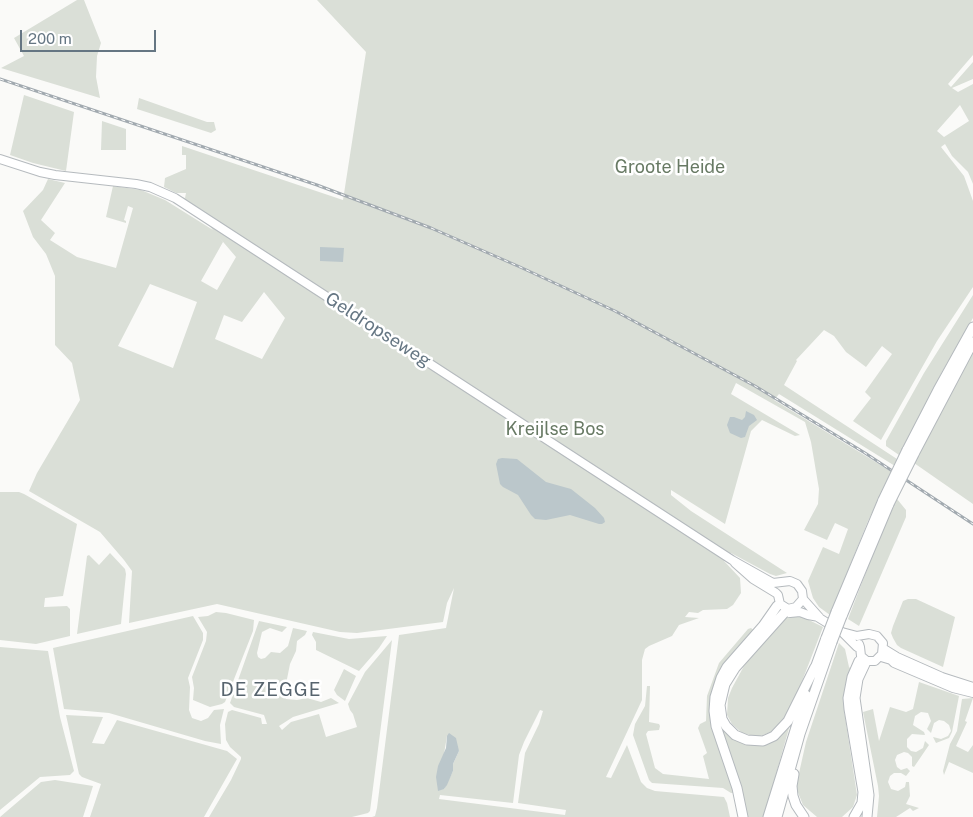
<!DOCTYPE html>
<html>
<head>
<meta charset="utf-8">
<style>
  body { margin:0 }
  #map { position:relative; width:973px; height:817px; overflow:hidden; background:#fafaf8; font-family:"Public Sans",sans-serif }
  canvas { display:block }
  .scale { position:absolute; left:20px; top:30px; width:136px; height:22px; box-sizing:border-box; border:2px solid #657683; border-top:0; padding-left:6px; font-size:15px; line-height:18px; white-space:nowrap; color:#657683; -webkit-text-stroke:4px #fff; paint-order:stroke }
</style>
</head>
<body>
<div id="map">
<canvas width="973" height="817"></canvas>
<div class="scale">200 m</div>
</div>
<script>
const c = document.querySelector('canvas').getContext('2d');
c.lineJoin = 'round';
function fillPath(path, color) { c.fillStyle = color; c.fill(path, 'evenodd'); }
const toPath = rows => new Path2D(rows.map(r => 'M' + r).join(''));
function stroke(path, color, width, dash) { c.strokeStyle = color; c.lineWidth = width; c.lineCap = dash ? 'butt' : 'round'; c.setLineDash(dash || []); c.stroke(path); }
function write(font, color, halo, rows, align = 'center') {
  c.font = font + ' "Public Sans",sans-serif'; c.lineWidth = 5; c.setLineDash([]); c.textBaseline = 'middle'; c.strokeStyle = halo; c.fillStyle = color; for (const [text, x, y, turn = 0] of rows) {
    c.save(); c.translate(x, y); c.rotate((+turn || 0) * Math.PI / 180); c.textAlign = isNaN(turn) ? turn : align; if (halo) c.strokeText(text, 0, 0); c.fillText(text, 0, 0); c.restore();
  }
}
const green = toPath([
  [77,0,84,0,101,43,97,56,96,77,100,98,1,68,24,56,14,38],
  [317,0,973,0,973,55,948,84,951,87,973,62,973,79,952,88,958,92,973,84,973,184,968,172,952,156,945,144,941,147,964,176,973,201,973,287,937,341,881,440,853,421,871,398,865,392,892,354,882,346,866,367,846,352,834,336,824,330,796,360,797,361,784,385,897,459,895,466,779,394,774,400,892,472,868,521,830,615,819,607,813,598,808,581,823,547,839,554,848,529,835,523,827,540,804,530,818,504,819,489,811,442,805,422,736,383,731,394,800,435,795,436,762,420,751,431,725,524,671,490,671,495,691,511,787,573,776,576,770,574,731,553,724,561,740,578,741,593,733,605,727,609,703,610,698,613,689,612,685,617,699,618,679,625,672,636,649,646,645,649,642,660,642,700,606,777,611,778,627,745,641,782,647,788,655,791,724,797,727,803,730,817,372,817,375,816,377,808,399,635,446,628,454,588,447,603,443,622,357,633,340,632,217,604,129,623,132,571,124,560,100,532,29,491,37,473,80,400,72,363,55,345,55,276,46,254,33,237,23,211,43,190,48,179,65,183,41,220,55,233,50,240,77,257,116,268,133,208,128,206,124,220,126,221,126,223,106,217,113,186,141,190,165,200,213,230,187,201,181,197,185,198,186,193,176,193,164,187,165,178,186,169,186,155,182,155,182,146,343,200,366,52],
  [960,105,969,121,944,137,937,131],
  [218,236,236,257,217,290,201,281,223,242],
  [150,284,197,302,173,368,118,346],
  [264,292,285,318,262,359,215,339,224,315,242,322],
  [540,710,543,711,539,724,525,753,518,803,566,810,565,815,439,799,440,795,513,803,519,755,524,742],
  [447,736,459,751,453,764,453,771,444,789,444,754],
  [24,95,74,112,66,171,33,163,10,155],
  [139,98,207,122,214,122,216,130,211,133,137,109],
  [102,121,126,129,126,150,101,150],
  [973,295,973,318,942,372,899,455,886,446,886,441,924,373],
  [973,352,973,504,914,463],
  [0,492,19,492,24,494,77,524,63,596,45,598,44,607,67,606,70,609,70,636,36,644,0,640],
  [897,499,906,510,906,517,859,626,848,619,883,528],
  [110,553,125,569,126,574,121,624,77,634,87,556,89,555,99,565],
  [908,599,916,599,955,617,943,667,901,648,897,645,893,638,891,633,893,626,903,601],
  [216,612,226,613,254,620,253,631,225,702,222,704,210,707,193,700,194,688,192,677,206,641,207,632,198,617,208,616],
  [797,614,823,627,792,707,787,716,773,731,758,737,742,733,732,724,727,715,728,698,732,688,744,666,778,624,784,617],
  [193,616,203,633,203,640,188,678,190,687,189,710,192,718,201,721,208,718,214,710,224,709,220,725,221,744,205,741,109,713,64,709,53,648],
  [259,621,287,627,282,632,270,628,262,632,257,653,258,657,261,659,265,658,271,652,280,653,288,646,293,628,307,631,305,635,297,641,296,651,290,664,285,689,286,699,297,700,307,698,321,702,331,698,339,703,293,717,279,726,282,730,291,722,319,714,326,737,357,727,353,714,350,710,348,704,365,672,392,640,370,811,368,813,352,817,209,817,231,780,241,759,241,757,230,747,226,740,225,724,228,712,232,710,261,718,262,724,267,724,264,715,234,707,230,703],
  [751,628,756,632,713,705,735,793,731,793,723,788,652,783,649,780,633,735,635,724,645,706,647,686,650,686,649,722,659,724,660,726,659,730,648,731,646,734,655,768,663,774,709,779,703,756,707,753,698,728,700,724,706,721,707,696,719,663,748,629],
  [313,632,349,639,387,636,379,648,359,671,316,650,316,642,312,635],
  [839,643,845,649,849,667,852,670,845,685,844,710,857,795,853,807,842,817,817,817,803,805,797,790,797,782,806,742],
  [0,647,48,651,60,717,74,771,70,775,40,777,0,810],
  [344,669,356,676,345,701,337,695,334,690],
  [919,682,959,696,952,732,949,738,936,743,933,737,941,739,948,736,951,731,949,725,944,721,939,720,934,723,931,733,927,729,931,721,928,713,921,712,915,716,913,725,924,732,925,735,912,734,907,739,907,747,911,751,916,752,923,748,925,741,929,745,914,767,912,766,912,757,908,753,904,752,897,755,895,760,897,767,901,770,907,768,910,771,906,776,901,773,894,773,890,776,888,782,891,789,898,791,905,787,906,782,909,782,910,796,906,804,919,808,913,811,910,808,896,817,877,817,879,796,878,786,863,712,873,709,879,741,890,707,906,712,913,709],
  [973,698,965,721,967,722,956,746,968,752,973,745,973,773,949,762,944,775,943,771,950,744,957,731,962,699],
  [66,715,103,717,92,743,104,744,117,720,227,751,237,759,204,817,90,817,101,784,82,777,79,774],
  [791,721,764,817,745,817,720,724,726,729,757,744],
  [55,780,93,786,83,817,0,817,41,782]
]);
const water = toPath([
  [320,247,344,248,343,262,320,261],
  [746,411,754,415,757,420,749,426,745,437,741,438,730,433,727,425,730,417,734,417,742,420,745,417],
  [502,458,517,459,546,482,571,489,595,508,604,518,605,522,602,524,599,524,570,515,546,520,535,519,531,515,518,495,503,487,500,484,496,464,498,459],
  [449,733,456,738,459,751,453,764,453,771,447,785,444,789,438,791,436,777,438,766,446,748,447,736]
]);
const major = toPath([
  [0,159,40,172,55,175,136,184,150,187,175,198,732,560,773,583,790,581,797,584,802,591,803,599,796,607,788,609,780,604,778,595,776,593],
  [735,563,753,579,776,593],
  [803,599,819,617],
  [790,613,800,612,808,615,819,617],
  [816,616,842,632,857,647],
  [842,632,857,636,869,634,877,636,883,643,882,654,875,661,867,661,861,656,860,647,859,644],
  [884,649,897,657,942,677,973,687],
  [881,657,891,660,894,663,953,688,973,693]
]);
const highway = toPath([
  [907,450,938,390,973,327],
  [914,454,973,342],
  [785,612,735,668,725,684,720,705,722,719,726,726,735,735,747,740,763,741,774,736,788,721,815,667],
  [836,612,883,500],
  [842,616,889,504],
  [865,664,858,679,855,698,869,795,867,817],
  [814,671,826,638],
  [794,774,792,786,793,796,796,805,804,817],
  [743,817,737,788,716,726,714,711,715,697,721,678,727,667,763,626,777,606],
  [768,817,806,695],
  [777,817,800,734,832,642],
  [854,817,862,803,863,792,849,709,848,698,852,677,859,661]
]);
const rail = toPath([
  [0,79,317,185,431,228,520,267,615,311,755,386,865,453,973,524]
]);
const highwayBridge = toPath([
  [883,500,907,450],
  [889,504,914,454],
  [826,638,836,612],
  [832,642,842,616]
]);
const parkNames = [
  ["Groote Heide",670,167],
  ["Kreijlse Bos",555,429]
];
const streetNames = [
  ["Geldropseweg",378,330,33]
];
const neighbourhoodNames = [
  ["DE ZEGGE",271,690]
];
fillPath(green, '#dadfd7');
fillPath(water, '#bbc7cb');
stroke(major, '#b5babe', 10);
stroke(highway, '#b4b9bd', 11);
stroke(major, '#fff', 8);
stroke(highway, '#fff', 9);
stroke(rail, '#a2aab0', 3);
stroke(rail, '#fff', 1, [4]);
stroke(highwayBridge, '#b4b9bd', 11, []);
stroke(highwayBridge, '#fff', 9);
write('18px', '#687a64', '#fff', parkNames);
write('18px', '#657683', '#fff', streetNames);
c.letterSpacing = '1px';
write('19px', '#57646e', '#fff', neighbourhoodNames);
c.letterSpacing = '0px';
</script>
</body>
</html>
